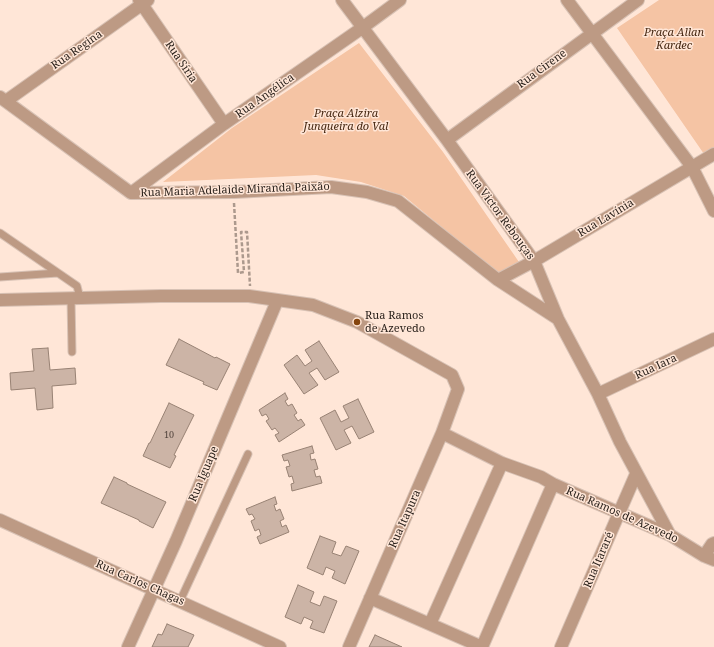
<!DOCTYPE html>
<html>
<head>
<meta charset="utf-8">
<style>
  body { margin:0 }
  canvas { display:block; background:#ffe6d7 }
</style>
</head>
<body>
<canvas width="714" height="647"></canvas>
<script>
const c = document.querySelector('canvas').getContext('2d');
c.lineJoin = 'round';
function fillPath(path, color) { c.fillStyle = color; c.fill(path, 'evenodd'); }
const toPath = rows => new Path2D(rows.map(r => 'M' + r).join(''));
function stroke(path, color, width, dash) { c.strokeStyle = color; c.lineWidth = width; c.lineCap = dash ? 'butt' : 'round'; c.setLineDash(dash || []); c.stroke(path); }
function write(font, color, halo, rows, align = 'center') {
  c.font = font + ' "Noto Serif",serif'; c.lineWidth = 3; c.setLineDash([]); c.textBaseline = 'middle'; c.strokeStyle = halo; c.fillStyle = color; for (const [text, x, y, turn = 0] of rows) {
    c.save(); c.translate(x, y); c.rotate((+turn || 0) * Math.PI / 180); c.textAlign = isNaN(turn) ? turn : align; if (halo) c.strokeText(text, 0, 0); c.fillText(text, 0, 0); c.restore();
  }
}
const green = toPath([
  [659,0,714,0,714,148,704,154,617,28],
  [359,43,443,152,519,262,500,275,404,196,361,182,316,175,163,182,232,128]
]);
const building = toPath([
  [179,339,215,358,216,357,230,364,217,390,203,384,204,382,166,365,179,339],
  [319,341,339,372,325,380,317,368,309,373,318,385,304,394,284,365,297,355,305,366,312,361,305,350,319,341],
  [48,348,50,370,75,368,76,384,52,386,53,408,37,410,35,388,11,390,10,373,34,371,32,349,48,348],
  [285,393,288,399,285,401,288,406,292,404,297,413,294,415,298,421,301,419,305,425,279,442,275,435,279,433,275,428,272,430,266,421,269,419,266,414,262,416,259,410,285,393],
  [358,399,374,432,359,439,352,426,344,430,351,443,336,450,320,418,335,410,341,422,349,418,343,406,358,399],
  [169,403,194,415,174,455,176,456,170,468,143,456,149,443,150,443,169,403],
  [312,446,314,453,310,454,311,460,315,459,318,469,314,470,316,477,320,476,322,483,292,491,291,484,294,483,292,476,289,477,286,467,290,466,288,460,284,461,282,455,312,446],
  [114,477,127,483,127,484,166,502,153,528,139,521,139,520,101,503,114,477],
  [275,497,277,504,274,505,276,511,280,509,284,519,280,521,282,527,286,525,289,532,260,544,257,537,261,535,259,529,255,531,251,521,255,519,252,514,249,515,246,509,275,497],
  [320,536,336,542,332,553,341,556,346,546,359,551,345,584,332,578,335,571,326,567,323,575,307,568,320,536],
  [298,585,314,592,310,602,320,606,324,596,337,601,324,633,310,628,313,621,304,617,301,624,285,617,298,585],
  [167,624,194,635,188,647,152,647,158,634,162,635,167,624],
  [375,635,402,647,369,647,375,635]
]);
const path = toPath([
  [234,203,238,273,244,272,241,232,247,232,250,286]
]);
const lane = toPath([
  [0,233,77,286,80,298],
  [0,277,58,273],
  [71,298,72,352],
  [180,601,248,454]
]);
const street = toPath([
  [139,0,224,124],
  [342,0,447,140,534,261,558,319,598,394,620,442,670,535],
  [567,0,692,167,714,211],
  [0,97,131,193,234,192,331,187,367,192,398,201,498,280,558,319],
  [6,101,148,0],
  [447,140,638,0],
  [131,193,224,124,362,28,400,0],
  [498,280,534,261,714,154],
  [0,300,161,296,249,296,313,305,357,322,452,375,458,389,442,433,349,647],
  [598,394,714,339],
  [442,433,502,463,541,477,553,484,670,535,704,556,714,560],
  [0,520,280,647],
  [704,556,712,544,714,543],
  [370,598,482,647],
  [430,624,502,463],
  [128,647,176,541,277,301],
  [482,647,553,484],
  [561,647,636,474]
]);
const markers = [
  [357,322,4,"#85450e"]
];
const numberNames = [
  ["10",169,435]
];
const parkNames = [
  ["Praça Allan",674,33],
  ["Kardec",674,46],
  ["Praça Alzira",346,114],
  ["Junqueira do Val",346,127]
];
const streetNames = [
  ["Rua Regina",77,50,-35],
  ["Rua Síria",181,62,56],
  ["Rua Cirene",542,69,-36],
  ["Rua Angélica",265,96,-35],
  ["Rua Maria Adelaide Miranda Paixão",235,190,-2],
  ["Rua Victor Rebouças",500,215,54],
  ["Rua Lavínia",606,218,-31],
  ["Rua Iara",656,367,-25],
  ["Rua Iguape",204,474,-67],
  ["Rua Ramos de Azevedo",622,515,24],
  ["Rua Itapura",405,519,-66],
  ["Rua Itararé",599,560,-67],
  ["Rua Carlos Chagas",140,583,24]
];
const poiNames = [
  ["Rua Ramos",365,316],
  ["de Azevedo",365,329]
];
fillPath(green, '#f5c4a4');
fillPath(building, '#ccb4a6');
stroke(building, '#988274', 1);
stroke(lane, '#d8c2b5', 9);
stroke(street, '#d8c2b5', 14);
stroke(path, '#ac998d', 2.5, [4, 2]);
stroke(lane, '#bd9a84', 7);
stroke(street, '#bd9a84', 12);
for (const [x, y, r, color] of markers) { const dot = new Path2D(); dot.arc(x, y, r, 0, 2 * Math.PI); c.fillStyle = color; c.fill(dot); stroke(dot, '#ffe6d7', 1.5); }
write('9px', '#51443c', null, numberNames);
write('italic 11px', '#472812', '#ffe6d7', parkNames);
write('11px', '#281f19', '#ffe6d7', streetNames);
write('11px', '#281f19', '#ffe6d7', poiNames, 'left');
</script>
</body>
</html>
